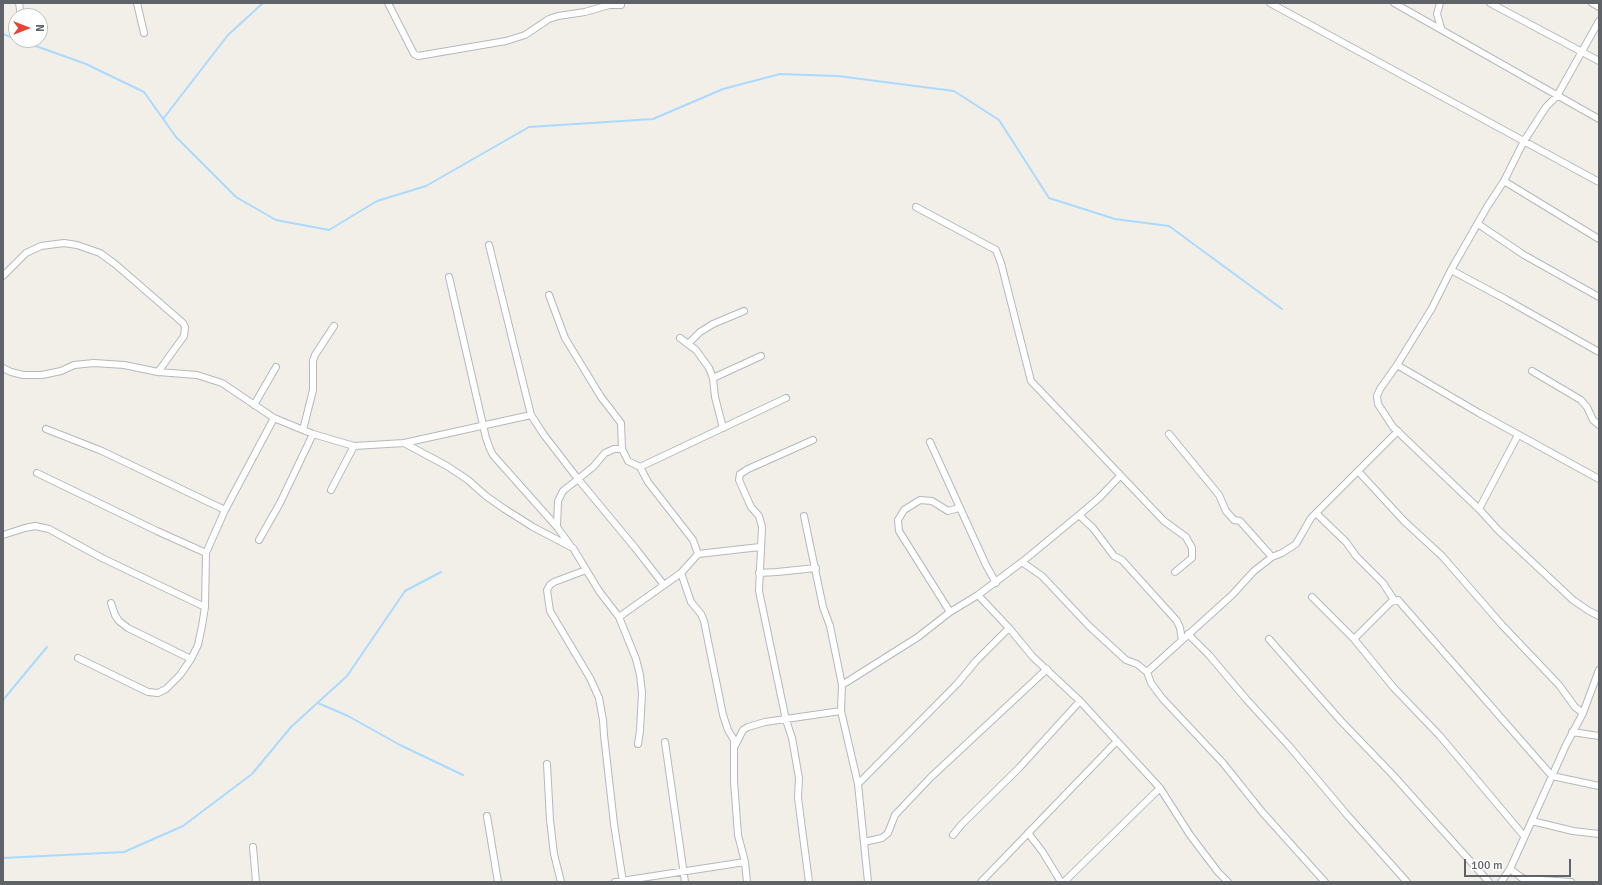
<!DOCTYPE html>
<html>
<head>
<meta charset="utf-8">
<style>
  body { margin:0 }
  #map { position:relative; width:1602px; height:885px; overflow:hidden; background:#f1efe8; font-family:Signika,sans-serif }
  canvas { display:block }
  .frame { position:absolute; inset:0; border:4px solid #5f6368; pointer-events:none }
  .north { position:absolute; left:8px; top:8px; width:40px; height:40px; box-sizing:border-box; background:#fff; border:1px solid #bfc1c3; border-radius:50%; rotate:90deg; font-size:11px; font-weight:700; line-height:16px; text-align:center; color:#5f6368 }
  .north::after { content:''; display:block; margin:auto; width:14px; height:18px; background:#ea4335; clip-path:polygon(50% 0,100% 100%,50% 72%,0 100%) }
  .scale { position:absolute; left:1464px; top:859px; width:107px; height:18px; box-sizing:border-box; border:2px solid #5f6368; border-top:0; padding-left:5px; font-size:12px; line-height:14px; white-space:nowrap; color:#5f6368; -webkit-text-stroke:3px #fff; paint-order:stroke }
</style>
</head>
<body>
<div id="map">
<canvas width="1602" height="885"></canvas>
<div class="frame"></div>
<div class="north">N</div>
<div class="scale">100 m</div>
</div>
<script>
const c = document.querySelector('canvas').getContext('2d');
c.lineJoin = 'round';
const toPath = rows => new Path2D(rows.map(r => 'M' + r).join(''));
function stroke(path, color, width, dash) { c.strokeStyle = color; c.lineWidth = width; c.lineCap = dash ? 'butt' : 'round'; c.setLineDash(dash || []); c.stroke(path); }
const stream = toPath([
  [3,34,16,39],
  [19,40,86,64,144,92,176,137,236,197,276,220,329,230,377,201,426,186,529,127,653,119,723,89,780,74,838,76,954,91,999,120,1049,198,1115,219,1169,226,1282,309],
  [163,119,228,35,263,3],
  [3,700,47,647],
  [318,703,348,716,400,745,463,775],
  [3,858,124,852,183,826,252,774,291,727,347,676,405,591,441,572]
]);
const minor = toPath([
  [19,3,21,16],
  [137,3,144,33],
  [388,3,414,54,418,56,506,41,525,35,549,19,558,16,585,12,609,5,621,5],
  [1270,3,1599,182],
  [1394,3,1599,119],
  [1440,3,1437,14,1441,28],
  [1490,3,1599,61],
  [1592,3,1599,7],
  [1599,21,1557,96,1546,107,1524,141,1504,181,1487,207,1451,270,1432,308,1397,365,1380,389,1377,396,1378,404,1393,427,1479,509,1498,530,1573,600,1589,611,1599,616],
  [1504,181,1599,239],
  [916,207,996,250,1001,263,1031,381,1164,521,1186,537,1192,548,1192,558,1175,572],
  [1478,224,1524,255,1599,297],
  [489,245,531,415,544,435,578,479,636,549,664,585],
  [1451,270,1507,300,1599,352],
  [3,276,26,253,41,246,64,243,77,245,100,253,115,264,129,276,183,323,185,327,184,336,158,372],
  [449,277,486,438,490,449,493,455,557,527,570,545],
  [549,295,565,338,601,397,621,423,622,449,628,461,640,467,648,482,693,540,698,554,681,573],
  [680,338,696,350,709,368,713,378,715,397,723,428],
  [688,344,700,332,713,324,744,311],
  [1397,365,1479,413,1599,479],
  [3,368,11,372,23,375,42,375,61,371,74,365,94,363,124,365,158,372,197,375,222,383,274,418,313,434,354,446,404,443,447,466,468,480,486,496,503,508,533,527,573,548,599,591,619,617,636,659,640,675,642,693,640,731,638,744],
  [1532,371,1581,400,1587,407,1593,420,1599,425],
  [713,378,761,356],
  [254,405,276,367],
  [46,429,102,451,225,510],
  [303,430,313,390,313,361,315,355,334,326],
  [1169,434,1219,495,1226,511,1234,520,1240,521,1272,557],
  [930,442,986,565,996,583],
  [404,443,531,415],
  [640,467,786,398],
  [1358,471,1404,521,1442,556,1502,625,1559,685,1575,707,1583,713],
  [37,473,157,531,206,553],
  [1120,476,1099,498,1079,515,1022,562,978,595,1009,628,1033,657,1080,701,1160,788,1190,835,1218,872,1228,882],
  [331,490,354,446],
  [1479,509,1518,435],
  [1316,513,1346,542,1356,556,1383,583,1394,600],
  [1079,515,1093,528,1114,556,1122,560,1177,621,1180,628,1182,640],
  [804,516,823,607,830,626,842,685,841,711,858,784,868,882],
  [557,527,558,501,563,491,593,467,605,453,614,449,622,449],
  [3,535,25,528,35,526,49,529,102,558,205,607],
  [259,540,280,503,313,434],
  [698,554,760,547],
  [1022,562,1042,576,1089,626,1126,660,1137,664,1147,672,1151,683,1162,698,1223,763,1263,813,1325,882],
  [586,570,554,582,550,585,547,590,550,611,590,678,599,698,603,720,604,735,614,824,623,882],
  [759,573,777,572,816,568],
  [1312,597,1354,639,1394,688,1440,736,1524,836],
  [111,603,115,615,119,621,128,628,191,659],
  [950,612,899,531,898,520,904,510,920,500,932,501,948,511,959,508],
  [619,617,681,573,691,602,701,614,704,621,723,715,728,730,734,740,734,781,738,835,745,862,747,882],
  [1188,634,1209,655,1247,700,1289,746,1348,816,1407,882],
  [1269,639,1341,721,1392,774,1489,882],
  [1354,639,1391,602,1398,600,1552,776,1599,786],
  [78,658,148,692,158,693,166,689,180,675,191,659,198,645,202,626,205,607,206,553,225,510,274,418],
  [1147,672,1232,595,1254,571,1272,557,1282,553,1296,544,1311,518,1398,431],
  [842,685,918,637,950,612,978,595],
  [1572,732,1599,736],
  [665,742,685,882],
  [735,746,743,730,748,727,765,722,841,711],
  [547,764,550,820,554,854,561,882],
  [858,784,957,684,976,661,1009,628],
  [487,816,498,882],
  [1532,821,1573,831,1599,834],
  [1028,833,1042,851,1061,882],
  [953,835,962,824,1019,768,1080,701],
  [864,842,882,838,888,833,895,815,931,777,1047,669],
  [253,847,256,882],
  [1510,869,1522,878,1526,879,1571,882],
  [615,882,745,862],
  [809,882,798,798,799,778,792,738,786,720,759,591,762,527,759,516,751,507,739,480,740,474,748,469,813,440],
  [981,882,1117,741],
  [1064,882,1160,788],
  [1501,882,1510,869,1566,745,1583,713,1599,670]
]);
stroke(stream, '#aadaff', 2);
stroke(minor, '#b5b8bc', 8);
stroke(minor, '#fff', 6);
</script>
</body>
</html>
